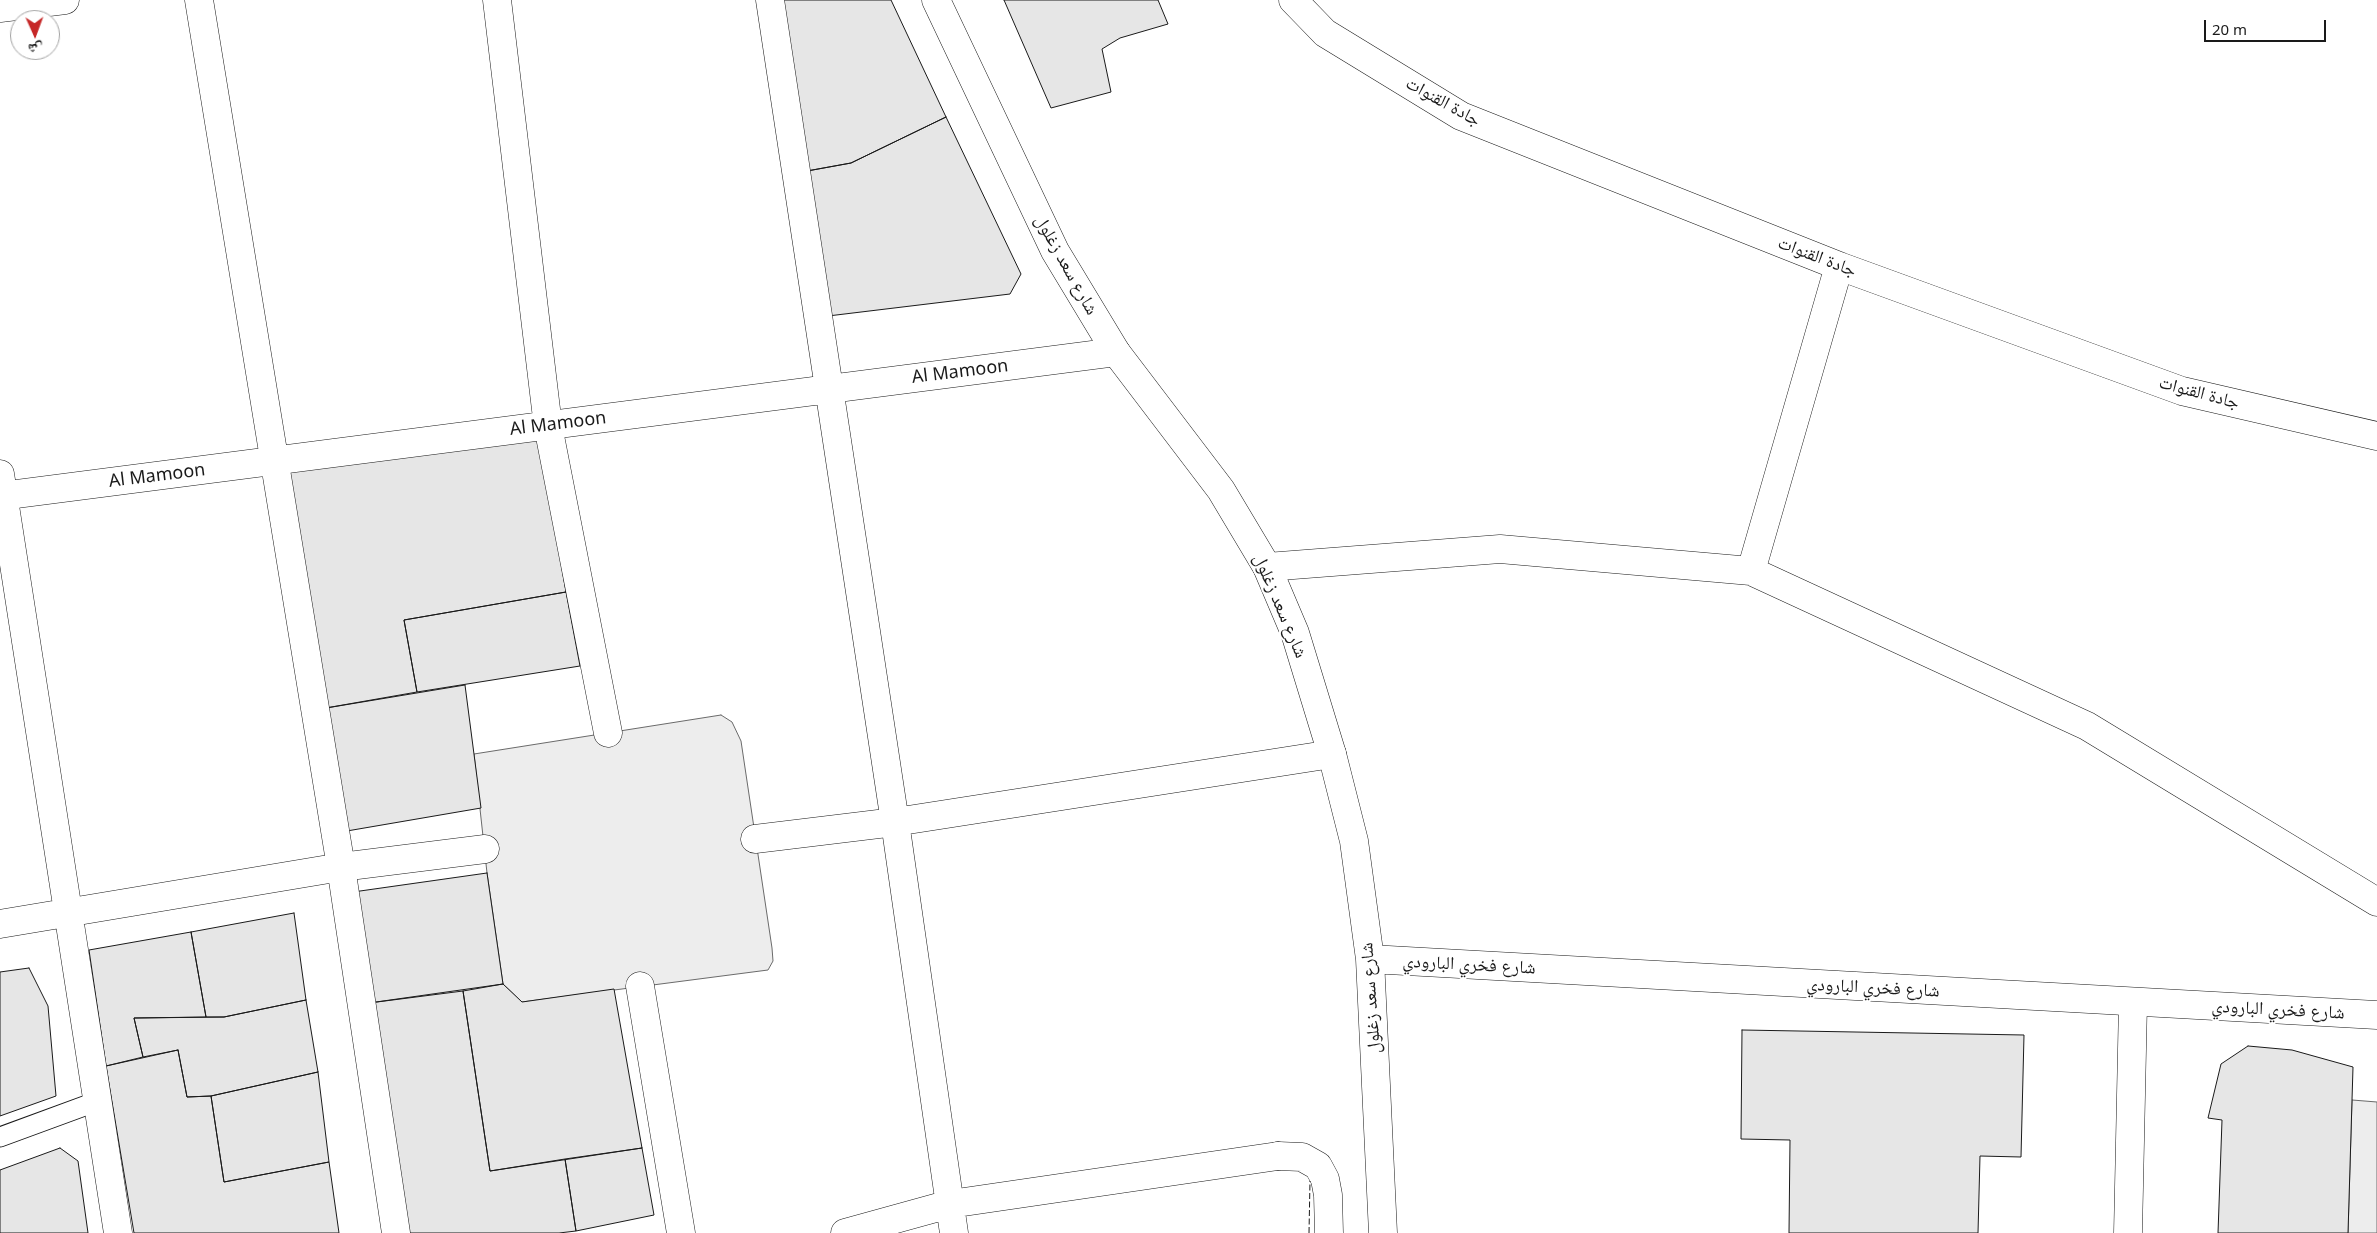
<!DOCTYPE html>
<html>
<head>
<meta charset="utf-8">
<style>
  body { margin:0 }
  #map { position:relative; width:2377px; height:1233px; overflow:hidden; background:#fff; font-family:"Noto Sans","Noto Naskh Arabic",sans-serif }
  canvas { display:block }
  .north { position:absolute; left:10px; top:10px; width:50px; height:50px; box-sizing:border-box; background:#fff; border:1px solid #a3a3a3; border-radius:50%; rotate:178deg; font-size:14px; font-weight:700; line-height:20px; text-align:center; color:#1a1a1a }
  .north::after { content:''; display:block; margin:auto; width:18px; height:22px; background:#c62828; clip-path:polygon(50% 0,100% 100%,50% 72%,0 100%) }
  .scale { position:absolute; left:2204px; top:20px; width:122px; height:22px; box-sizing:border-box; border:2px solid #1a1a1a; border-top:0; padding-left:6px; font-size:15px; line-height:18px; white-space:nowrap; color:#1a1a1a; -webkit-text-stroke:4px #fff; paint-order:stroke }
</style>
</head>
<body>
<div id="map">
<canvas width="2377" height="1233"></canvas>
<div class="north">ش</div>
<div class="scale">20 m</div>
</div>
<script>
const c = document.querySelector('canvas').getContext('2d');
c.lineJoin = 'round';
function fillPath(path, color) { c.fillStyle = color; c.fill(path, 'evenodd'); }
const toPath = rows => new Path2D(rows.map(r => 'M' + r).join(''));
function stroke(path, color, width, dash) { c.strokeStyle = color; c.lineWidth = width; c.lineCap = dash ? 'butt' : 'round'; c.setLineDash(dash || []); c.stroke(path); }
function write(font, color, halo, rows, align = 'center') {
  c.font = font + ' "Noto Sans","Noto Naskh Arabic",sans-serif'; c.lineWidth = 4; c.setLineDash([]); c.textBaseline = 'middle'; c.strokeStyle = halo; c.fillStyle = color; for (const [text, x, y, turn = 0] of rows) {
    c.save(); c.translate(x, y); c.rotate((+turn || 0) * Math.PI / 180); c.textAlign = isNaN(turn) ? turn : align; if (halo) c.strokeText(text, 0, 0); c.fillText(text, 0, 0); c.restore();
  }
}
const built = toPath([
  [721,715,732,722,741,741,772,948,773,961,768,970,522,1002,503,984,487,873,474,754,721,715],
  [2352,1100,2377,1102,2377,1233,2348,1233,2352,1100]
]);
const building = toPath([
  [777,0,891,0,946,117,851,163,807,171,777,0],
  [1004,0,1158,0,1168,24,1120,38,1102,49,1111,92,1051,108,1004,0],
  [946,117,1021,274,1010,294,828,316,807,171,851,163,946,117],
  [539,433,566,592,404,620,417,692,320,709,281,465,539,433],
  [566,592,580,666,417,692,404,620,566,592],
  [465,685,481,808,341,832,320,709,465,685],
  [487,873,503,984,369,1003,353,892,487,873],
  [294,913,306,1000,224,1017,206,1017,191,932,294,913],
  [191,932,206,1017,134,1018,143,1057,106,1066,89,950,191,932],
  [29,968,48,1006,56,1096,0,1116,0,972,29,968],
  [503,984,522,1002,614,989,642,1148,490,1171,463,991,503,984],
  [463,991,490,1171,565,1159,576,1231,559,1233,402,1233,369,1003,463,991],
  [306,1000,318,1072,211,1096,187,1097,178,1050,143,1057,134,1018,224,1017,306,1000],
  [1742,1030,2024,1035,2021,1157,1980,1156,1978,1233,1789,1233,1790,1140,1741,1139,1742,1030],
  [2248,1046,2292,1050,2353,1067,2348,1233,2218,1233,2222,1120,2208,1118,2221,1064,2248,1046],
  [178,1050,187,1097,211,1096,224,1182,329,1162,339,1233,134,1233,106,1066,178,1050],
  [318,1072,329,1162,224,1182,211,1096,318,1072],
  [60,1148,78,1161,88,1233,0,1233,0,1170,60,1148],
  [642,1148,654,1215,576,1231,565,1159,642,1148]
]);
const service = toPath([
  [0,1137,98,1101]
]);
const pedestrian = toPath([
  [548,426,608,733],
  [755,839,895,822],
  [341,867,485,849],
  [640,986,681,1233]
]);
const minor = toPath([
  [199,0,341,867,396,1233],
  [497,0,548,426],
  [770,0,895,822,954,1233],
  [1293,0,1325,33,1461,116,1839,266,2182,391,2377,436],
  [0,474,118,1233],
  [0,496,1116,352],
  [1267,567,1500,549,1751,571,2087,726,2377,902],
  [1751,571,1839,266],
  [895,822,1332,754],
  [0,924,341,867],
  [845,1233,950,1204,1278,1156],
  [2128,1233,2133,1003]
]);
const tertiary = toPath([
  [0,8,65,0]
]);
const secondary = toPath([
  [936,0,1055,251,1116,352,1221,490,1267,567,1295,633,1332,754,1354,841,1370,959,1383,1233],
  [1370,959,2377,1015],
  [1278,1156,1302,1157,1318,1166,1325,1179,1328,1195,1329,1233]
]);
const fence = toPath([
  [1309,1233,1310,1181]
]);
const streetNames = [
  ["جادة القنوات",1443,102,29],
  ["جادة القنوات",1817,257,21],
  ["شارع سعد زغلول",1066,265,61],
  ["Al Mamoon",960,372,-7],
  ["جادة القنوات",2199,393,15],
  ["Al Mamoon",558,424,-7],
  ["Al Mamoon",157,476,-7],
  ["شارع سعد زغلول",1280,606,67],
  ["شارع فخري البارودي",1469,965,3],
  ["شارع فخري البارودي",1873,988,3],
  ["شارع سعد زغلول",1371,998,-94],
  ["شارع فخري البارودي",2278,1010,3]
];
fillPath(built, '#ededed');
stroke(built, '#6a6a6a', 1);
fillPath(building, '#e6e6e6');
stroke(building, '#1a1a1a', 1);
stroke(service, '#1a1a1a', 21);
stroke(pedestrian, '#1a1a1a', 29);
stroke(minor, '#1a1a1a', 29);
stroke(tertiary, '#1a1a1a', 29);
stroke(secondary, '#1a1a1a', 29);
stroke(service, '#fff', 19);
stroke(pedestrian, '#fff', 28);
stroke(minor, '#fff', 28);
stroke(tertiary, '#fff', 28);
stroke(secondary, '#fff', 28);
stroke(fence, '#1a1a1a', 1, [6, 2.5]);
write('18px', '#1a1a1a', '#fff', streetNames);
</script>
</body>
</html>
